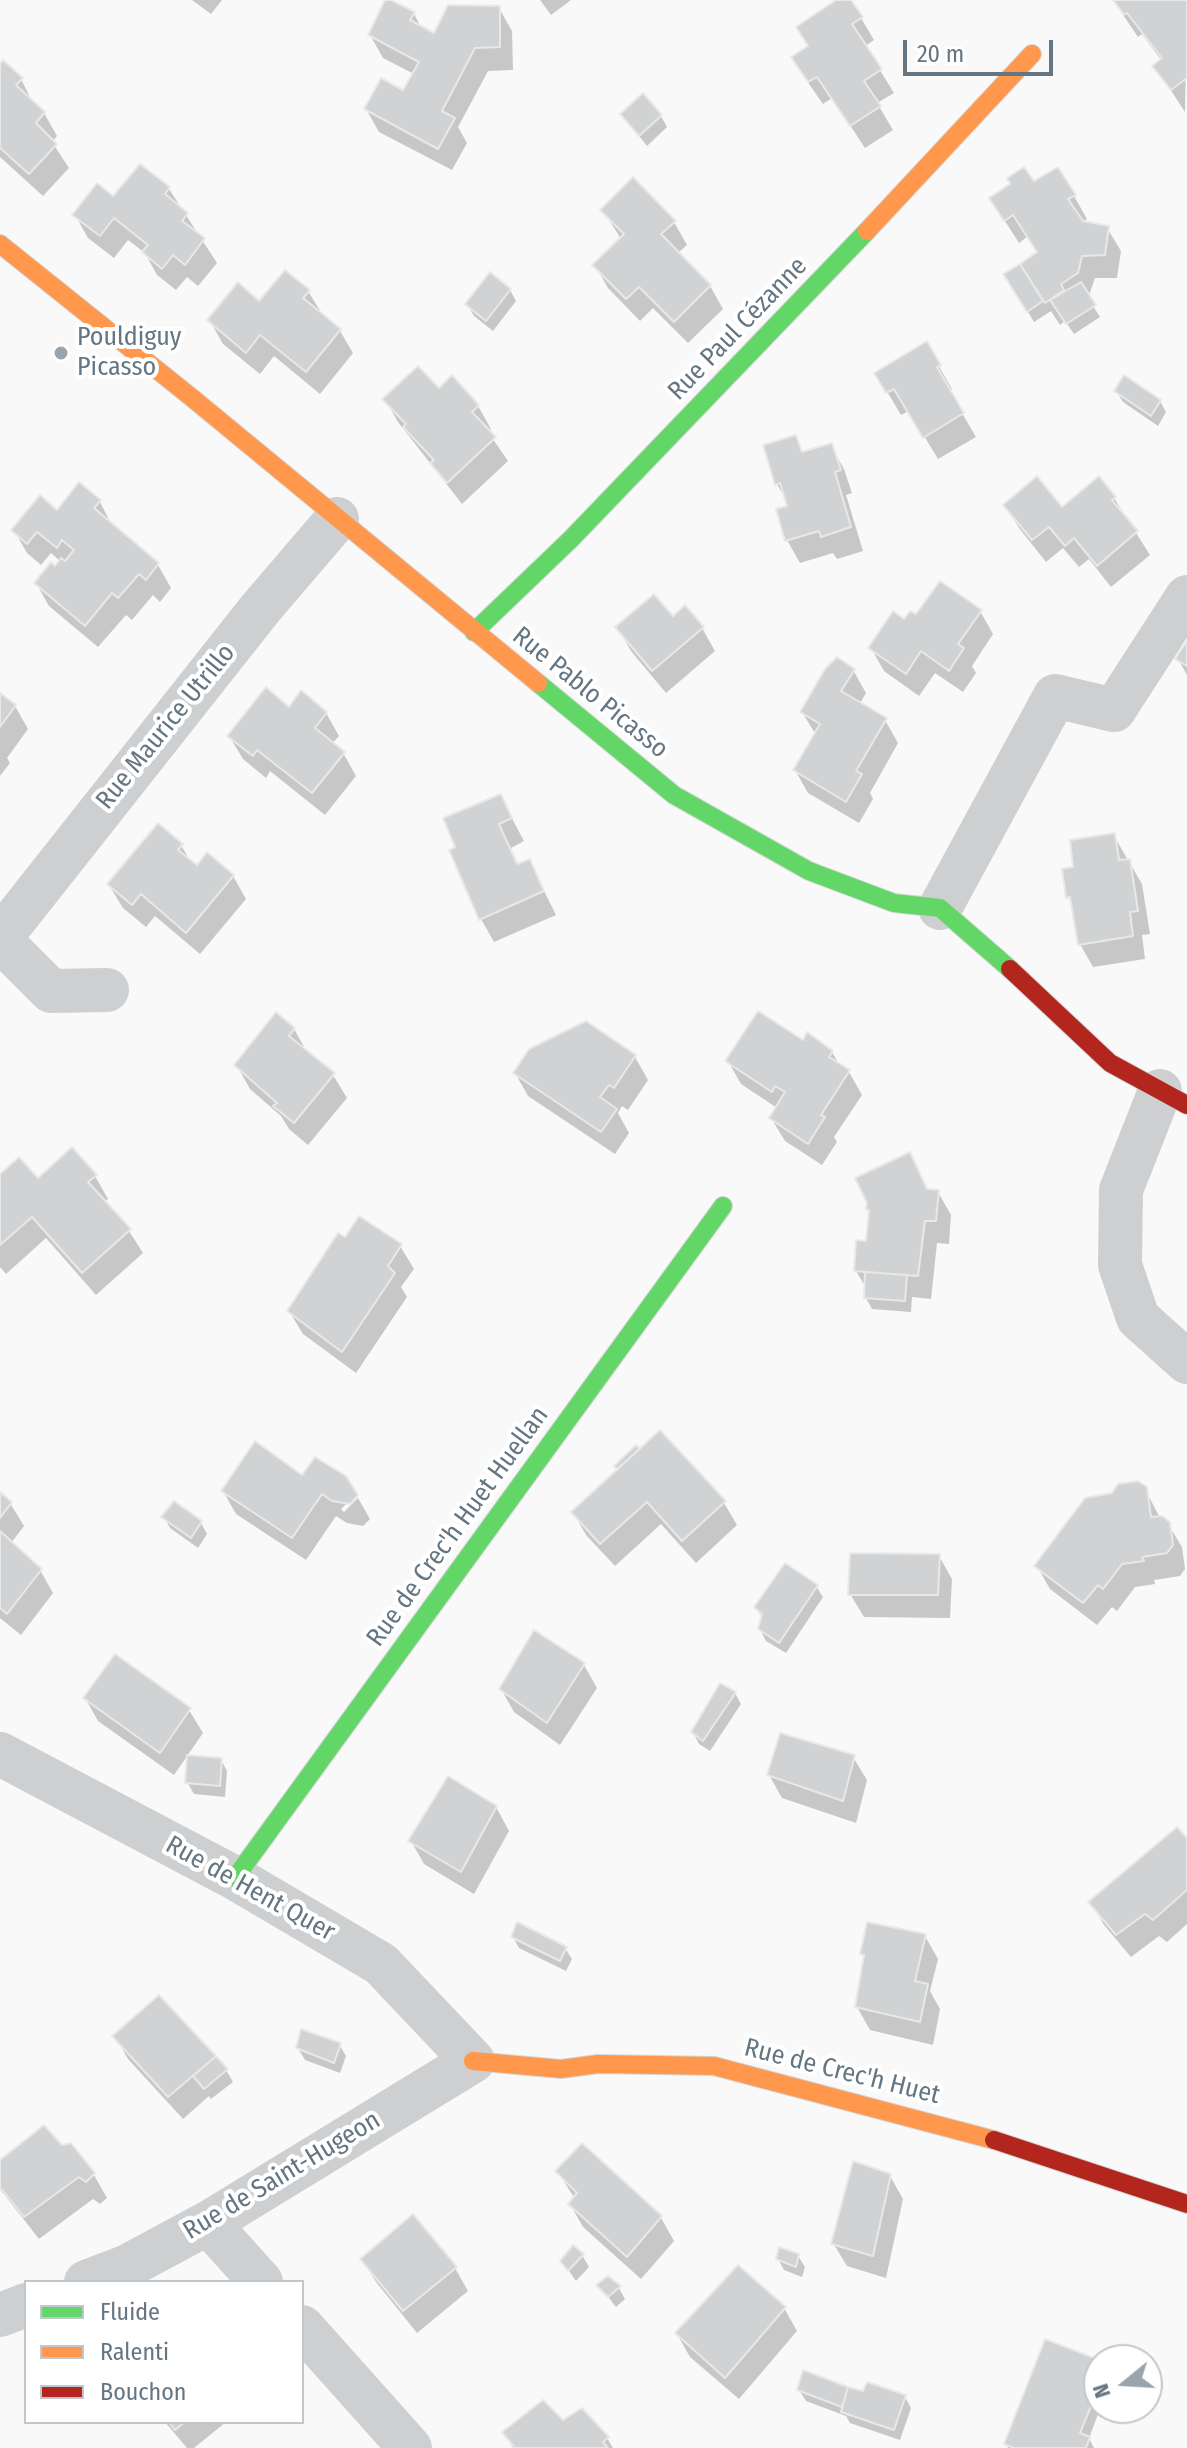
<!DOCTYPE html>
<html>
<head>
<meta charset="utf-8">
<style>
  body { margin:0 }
  #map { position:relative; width:1187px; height:2448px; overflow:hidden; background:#f9f9f9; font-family:"Fira Sans Condensed",sans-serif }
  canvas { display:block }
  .legend { position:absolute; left:24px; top:2280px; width:280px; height:144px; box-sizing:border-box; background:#fff; border:2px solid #c1c8cd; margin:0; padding:10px 14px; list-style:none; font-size:24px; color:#657683 }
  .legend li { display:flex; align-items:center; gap:16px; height:40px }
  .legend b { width:40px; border:2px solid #c1c8cd }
  .north { position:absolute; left:1083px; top:2344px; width:80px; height:80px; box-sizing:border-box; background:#fff; border:2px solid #c1c8cd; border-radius:50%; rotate:252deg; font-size:22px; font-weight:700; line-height:32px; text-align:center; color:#657683 }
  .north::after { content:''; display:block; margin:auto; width:28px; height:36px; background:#99a4ac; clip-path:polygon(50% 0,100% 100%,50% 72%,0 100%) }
  .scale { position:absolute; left:903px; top:40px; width:150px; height:36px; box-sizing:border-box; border:4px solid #657683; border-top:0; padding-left:10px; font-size:24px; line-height:28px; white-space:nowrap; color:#657683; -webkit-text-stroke:6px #fff; paint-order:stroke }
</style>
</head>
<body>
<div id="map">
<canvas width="1187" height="2448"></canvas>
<ul class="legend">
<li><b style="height:10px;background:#63d668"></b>Fluide</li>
<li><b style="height:10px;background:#ff974d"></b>Ralenti</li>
<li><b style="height:10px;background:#b3261e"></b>Bouchon</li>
</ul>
<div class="north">N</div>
<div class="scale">20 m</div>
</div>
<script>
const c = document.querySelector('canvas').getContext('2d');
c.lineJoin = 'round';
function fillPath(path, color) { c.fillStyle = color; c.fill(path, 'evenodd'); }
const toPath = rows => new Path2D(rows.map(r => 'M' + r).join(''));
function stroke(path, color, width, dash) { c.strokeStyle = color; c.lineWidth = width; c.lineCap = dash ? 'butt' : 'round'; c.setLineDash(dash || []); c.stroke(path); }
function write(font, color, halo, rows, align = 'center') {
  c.font = font + ' "Fira Sans Condensed",sans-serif'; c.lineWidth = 8; c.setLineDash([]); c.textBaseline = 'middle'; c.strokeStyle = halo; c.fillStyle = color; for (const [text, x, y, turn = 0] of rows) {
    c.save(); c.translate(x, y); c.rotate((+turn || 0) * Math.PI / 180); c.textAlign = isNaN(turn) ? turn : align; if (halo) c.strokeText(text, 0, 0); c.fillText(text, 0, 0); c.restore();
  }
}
const shadow = toPath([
  [192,0,222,0,211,14],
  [540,0,571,0,551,15],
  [840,0,849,0,861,18,874,40,865,46,894,93,877,103,893,130,865,148,832,98,823,104,807,81,810,47],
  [1113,0,1187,0,1185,112,1155,66,1162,61,1142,34,1138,37],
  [499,8,512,31,513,70,488,71,458,127,467,143,452,170,379,132,366,109,404,93,414,74,383,58,370,35,414,14,422,29,435,36],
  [0,67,21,79,33,103,44,113,57,136,52,142,69,168,43,196,0,157],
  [622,114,661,116,667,127,647,146],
  [1034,184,1074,196,1087,219,1081,222,1107,228,1121,251,1117,278,1095,278,1088,298,1100,317,1074,334,1065,321,1060,325,1051,311,1034,322,1006,275,1038,254,1027,237,1019,243,991,199],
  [169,189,217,263,198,286,187,277,176,290,157,275,145,253,128,240,114,258,88,238,75,215,113,199],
  [603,210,674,222,687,245,678,253,710,286,723,309,688,343,653,308,640,321,608,288,595,265,621,239],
  [510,290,516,301,493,331,474,316,467,304],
  [308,291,322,314,340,331,353,353,320,394,274,356,260,374,223,344,210,321,259,303],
  [926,344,952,389,949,391,976,437,938,459,909,411,901,415,876,373],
  [438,391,478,406,491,429,488,432,508,461,462,504,398,422,385,399],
  [1116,391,1160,401,1166,412,1158,426,1123,402],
  [795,438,804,454,831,446,844,469,852,493,846,495,863,551,837,559,833,553,800,563,787,540,790,507,777,484,765,447],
  [1114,498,1150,555,1111,587,1089,559,1079,567,1063,548,1046,562,1019,528,1005,505,1062,510],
  [100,502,112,526,158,565,171,588,160,602,153,595,132,620,126,615,98,647,49,606,36,583,56,569,61,562,51,553,41,565,27,553,14,530,57,513],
  [980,611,993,634,972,666,976,673,963,692,935,673,919,696,884,671,871,648,904,622,917,617],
  [672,618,702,628,715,651,666,693,631,651,618,628],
  [1187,645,1187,675,1178,659],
  [853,670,866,693,859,705,885,720,898,743,870,793,873,799,859,823,808,793,795,770,816,735,802,712],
  [0,695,15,706,28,729,7,758,10,763,0,776],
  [289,710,326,713,339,736,332,744,343,753,356,776,325,815,270,771,266,778,243,759,229,736],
  [500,796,524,841,511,848,519,866,529,861,556,915,494,942,481,919,451,851,457,847],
  [1114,836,1142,884,1150,934,1142,935,1145,959,1093,967,1080,944,1074,907,1068,897,1075,868],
  [181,845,192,864,233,876,246,899,200,954,155,916,146,927,123,908,109,885],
  [294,1029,307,1052,333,1075,347,1098,308,1145,289,1129,281,1116,250,1089,237,1066],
  [803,1042,832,1052,840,1066,849,1072,862,1095,834,1137,837,1142,822,1165,785,1141,771,1118,777,1108,741,1084,728,1061],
  [635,1057,648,1080,628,1110,622,1106,618,1113,629,1133,615,1154,528,1096,515,1073],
  [910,1155,929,1191,938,1192,951,1215,949,1244,937,1243,931,1299,912,1297,911,1312,872,1309,866,1298,866,1288,856,1271,868,1243,870,1214,868,1210],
  [0,1176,38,1181,95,1176,108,1199,104,1202,129,1231,143,1253,96,1295,46,1238,6,1274,0,1267],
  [345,1239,400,1246,414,1269,401,1287,407,1297,356,1373,303,1334,289,1311],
  [636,1448,724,1503,737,1525,696,1563,661,1524,615,1566,586,1535,573,1512,619,1471,616,1466],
  [302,1478,356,1495,341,1509,344,1512,358,1498,370,1519,363,1526,347,1523,336,1516,306,1560,236,1514,223,1491],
  [1145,1489,1160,1518,1168,1524,1182,1547,1185,1569,1180,1576,1154,1580,1155,1584,1135,1587,1117,1611,1112,1607,1097,1625,1050,1589,1037,1566],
  [0,1495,10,1503,24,1526,11,1543,40,1570,53,1593,21,1635,0,1618],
  [164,1517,201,1523,207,1534,198,1548,170,1528],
  [939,1556,952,1579,950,1618,864,1617,850,1594],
  [816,1586,823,1597,786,1653,766,1641,760,1629,763,1619,756,1608],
  [535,1633,584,1665,597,1688,560,1745,514,1712,501,1689],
  [735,1693,741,1704,710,1751,699,1744,693,1732],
  [85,1698,189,1710,203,1733,174,1775,98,1721],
  [853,1757,867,1780,856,1823,782,1798,769,1775],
  [221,1760,227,1771,225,1797,194,1794,187,1782],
  [496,1807,509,1831,474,1894,424,1864,411,1841],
  [1187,1841,1187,1924,1167,1942,1159,1936,1131,1957,1104,1925,1091,1902],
  [925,1936,938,1959,930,1991,940,2009,933,2045,870,2030,857,2007,865,1960,862,1954],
  [513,1937,565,1948,572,1959,566,1971,519,1948],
  [159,1997,226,2070,233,2082,211,2099,209,2096,183,2119,128,2059,115,2036],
  [339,2044,346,2056,340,2073,305,2060,298,2048],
  [71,2145,94,2175,107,2198,100,2204,93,2199,39,2239,0,2189,0,2163],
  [582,2146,661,2218,674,2241,641,2279,583,2227,570,2204,575,2199,558,2172],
  [890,2176,903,2199,886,2278,847,2266,833,2243],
  [582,2255,589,2267,576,2281,562,2261],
  [798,2256,805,2267,802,2277,784,2270,778,2259],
  [362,2259,455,2268,468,2291,417,2333,376,2282],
  [608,2278,619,2288,625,2299,616,2307,599,2285],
  [784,2308,797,2331,739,2399,690,2357,677,2334],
  [1099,2363,1099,2408,1112,2408,1110,2413,1100,2409,1089,2438,1094,2448,1008,2448,1006,2444],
  [804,2373,864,2393,905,2397,911,2408,900,2440,850,2423,846,2416,806,2401,799,2390],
  [165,2422,226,2422,194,2448,187,2448],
  [563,2423,607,2438,613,2448,513,2448,504,2433]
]);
const building = toPath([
  [385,0,391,0,415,12,410,20,434,33,448,5,500,6,500,47,475,48,442,111,455,118,438,149,364,109,381,78,403,90,419,62,368,35,385,0],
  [836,0,851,0,863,17,852,24,882,69,864,81,881,106,850,126,817,77,808,82,791,57,808,46,796,27,836,0],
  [1113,0,1187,0,1187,78,1171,90,1152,66,1162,58,1127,13,1124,15,1113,0],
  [3,60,23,78,16,85,45,112,36,123,57,144,29,174,0,148,0,64,3,60],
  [643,93,662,115,639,136,620,114,643,93],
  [140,164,170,187,165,194,188,213,182,221,205,238,185,265,173,255,162,269,142,252,148,245,114,218,100,236,72,215,97,183,113,196,140,164],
  [1024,167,1034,181,1058,167,1076,195,1068,199,1083,221,1109,226,1105,255,1082,256,1078,273,1061,284,1064,290,1045,303,1020,264,1037,252,1013,215,1004,221,989,198,1010,184,1007,178,1024,167],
  [633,177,676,221,661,234,711,285,674,322,639,287,626,299,592,265,624,234,600,210,633,177],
  [1020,264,1043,301,1027,312,1003,274,1020,264],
  [285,270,310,290,303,298,341,329,306,372,260,335,246,353,207,320,238,282,259,301,285,270],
  [490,272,511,289,486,321,465,304,490,272],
  [1081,282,1096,305,1066,324,1050,300,1081,282],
  [927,341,941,365,937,367,964,413,923,438,894,389,886,393,874,373,927,341],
  [418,366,439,388,452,375,479,405,472,412,496,437,447,483,430,463,434,460,403,427,406,424,382,399,418,366],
  [1124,375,1161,400,1151,416,1114,391,1124,375],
  [796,435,802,452,832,443,841,470,835,472,851,527,821,537,819,531,785,541,776,509,787,506,780,483,775,485,763,445,796,435],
  [1037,476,1062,507,1099,476,1116,497,1112,500,1138,531,1097,566,1074,538,1065,546,1049,527,1032,540,1003,505,1037,476],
  [79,482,101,500,94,508,159,563,146,580,139,574,118,598,112,593,85,626,34,583,51,562,55,566,61,558,65,561,74,550,62,540,57,548,37,532,27,544,11,530,40,495,57,510,79,482],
  [940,581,982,610,958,644,964,648,949,671,921,651,906,674,868,648,893,611,904,619,910,611,916,614,940,581],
  [654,594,673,616,685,605,704,627,652,671,615,627,654,594],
  [1187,641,1187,666,1175,659,1187,641],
  [837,657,855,669,841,691,887,718,856,771,862,774,846,802,793,770,820,724,800,712,825,669,837,657],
  [266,687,289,707,301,690,327,712,315,728,345,752,312,793,257,750,253,756,227,736,266,687],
  [0,693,16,705,0,727,0,693],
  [501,794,512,818,499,824,517,864,530,859,544,891,479,920,449,850,455,847,443,818,501,794],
  [158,823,183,844,178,850,197,865,207,852,234,875,186,933,141,894,132,905,107,884,158,823],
  [1115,833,1119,860,1130,859,1138,911,1130,912,1133,936,1078,945,1070,897,1066,898,1062,869,1073,867,1070,840,1115,833],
  [758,1011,803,1040,807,1032,833,1051,829,1057,850,1070,821,1115,825,1117,808,1144,769,1118,785,1092,775,1086,772,1092,725,1061,758,1011],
  [276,1012,295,1028,289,1036,335,1073,294,1123,273,1106,277,1103,234,1065,276,1012],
  [586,1021,636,1055,614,1088,609,1085,600,1097,617,1109,601,1132,513,1073,529,1049,586,1021],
  [72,1147,97,1175,88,1182,131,1229,82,1273,32,1217,0,1245,0,1174,19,1157,38,1178,72,1147],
  [910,1152,927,1189,939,1190,936,1221,925,1221,918,1276,854,1271,856,1240,866,1241,869,1210,866,1210,867,1203,855,1178,910,1152],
  [359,1216,402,1244,388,1266,395,1273,342,1352,287,1311,338,1233,345,1237,359,1216],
  [865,1272,907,1275,905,1301,864,1298,865,1272],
  [660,1430,726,1501,682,1541,647,1502,600,1544,571,1512,660,1430],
  [255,1441,302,1475,315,1457,346,1476,358,1495,350,1504,332,1501,322,1494,292,1538,221,1491,255,1441],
  [636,1445,640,1449,617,1469,614,1466,636,1445],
  [1138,1481,1147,1487,1151,1517,1162,1516,1170,1522,1173,1545,1167,1553,1142,1557,1144,1561,1122,1564,1103,1589,1098,1585,1083,1603,1034,1566,1085,1498,1112,1493,1118,1484,1138,1481],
  [0,1492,12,1502,0,1518,0,1492],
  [174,1501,202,1521,191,1538,161,1517,174,1501],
  [0,1531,42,1569,7,1614,0,1608,0,1531],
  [850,1553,940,1554,938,1595,848,1595,850,1553],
  [785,1563,818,1585,779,1643,758,1629,762,1614,754,1607,785,1563],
  [534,1630,585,1663,547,1723,499,1689,534,1630],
  [115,1654,191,1708,160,1753,83,1698,115,1654],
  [720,1683,736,1692,703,1741,691,1732,720,1683],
  [780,1733,855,1755,843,1801,767,1775,780,1733],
  [187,1755,222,1758,220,1786,185,1783,187,1755],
  [448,1776,497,1806,461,1872,408,1841,448,1776],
  [1177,1827,1187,1838,1187,1890,1153,1920,1145,1914,1116,1935,1088,1902,1177,1827],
  [517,1922,567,1947,560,1961,511,1937,517,1922],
  [867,1922,926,1934,915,1981,928,1984,920,2022,855,2007,864,1955,860,1954,867,1922],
  [159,1995,216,2056,168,2097,112,2036,159,1995],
  [301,2029,341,2043,334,2063,296,2048,301,2029],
  [216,2056,228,2069,204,2089,193,2076,216,2056],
  [44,2125,62,2145,71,2143,95,2173,86,2182,79,2177,24,2217,0,2187,0,2160,44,2125],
  [582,2143,662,2216,627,2257,568,2204,577,2193,555,2171,582,2143],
  [853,2161,891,2174,873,2256,831,2244,853,2161],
  [413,2214,457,2267,403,2311,360,2259,413,2214],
  [573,2245,584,2254,568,2271,560,2261,573,2245],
  [779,2247,799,2254,796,2267,776,2259,779,2247],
  [738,2265,786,2307,725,2378,675,2333,738,2265],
  [608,2276,621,2286,608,2297,596,2285,608,2276],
  [1045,2339,1099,2360,1099,2401,1094,2399,1080,2433,1090,2437,1086,2448,1014,2448,1004,2444,1045,2339],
  [803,2370,848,2387,842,2407,797,2390,803,2370],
  [867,2382,906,2395,894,2430,841,2412,848,2387,863,2391,867,2382],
  [543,2400,563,2420,582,2408,609,2437,603,2442,608,2448,515,2448,502,2432,543,2400],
  [169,2422,185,2422,175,2430,169,2422]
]);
const street = toPath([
  [940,908,1055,696,1114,710,1187,597],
  [0,938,260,609,337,519],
  [0,940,51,991,107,990],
  [1160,1091,1121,1190,1120,1265,1138,1318,1187,1362],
  [0,1754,235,1878,381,1964,473,2061,208,2223,128,2266,86,2282],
  [208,2223,261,2282],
  [0,2315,26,2305],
  [302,2327,410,2448]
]);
const fast = toPath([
  [474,632,571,539,867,231],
  [538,683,674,795,809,871,894,903,940,908,1010,969],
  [235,1878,723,1206]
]);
const slow = toPath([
  [867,231,1032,54],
  [0,244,191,397,538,683],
  [473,2061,561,2069,598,2064,714,2066,994,2140]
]);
const jam = toPath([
  [1010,969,1110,1063,1187,1105],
  [994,2140,1187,2204]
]);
const markers = [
  [61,353,8,"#99a4ac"]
];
const streetNames = [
  ["Rue Paul Cézanne",738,329,-46],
  ["Rue Pablo Picasso",590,693,39],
  ["Rue Maurice Utrillo",166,727,-51],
  ["Rue de Crec'h Huet Huellan",458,1527,-54],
  ["Rue de Hent Quer",250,1889,29],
  ["Rue de Crec'h Huet",842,2072,14],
  ["Rue de Saint-Hugeon",282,2176,-31]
];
const poiNames = [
  ["Pouldiguy",77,338],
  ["Picasso",77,368]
];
fillPath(shadow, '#0003');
fillPath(building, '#d0d2d3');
stroke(building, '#e8e8e8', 2);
stroke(fast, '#d5d6d7', 20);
stroke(slow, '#d5d6d7', 20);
stroke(jam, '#d5d6d7', 20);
stroke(street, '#cecfd0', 44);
stroke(fast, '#63d668', 18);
stroke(slow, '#ff974d', 18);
stroke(jam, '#b3261e', 18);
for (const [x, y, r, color] of markers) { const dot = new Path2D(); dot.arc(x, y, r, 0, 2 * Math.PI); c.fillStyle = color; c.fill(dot); stroke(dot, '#fff', 3); }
write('26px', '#657683', '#fff', streetNames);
write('26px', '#657683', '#fff', poiNames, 'left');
</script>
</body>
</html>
